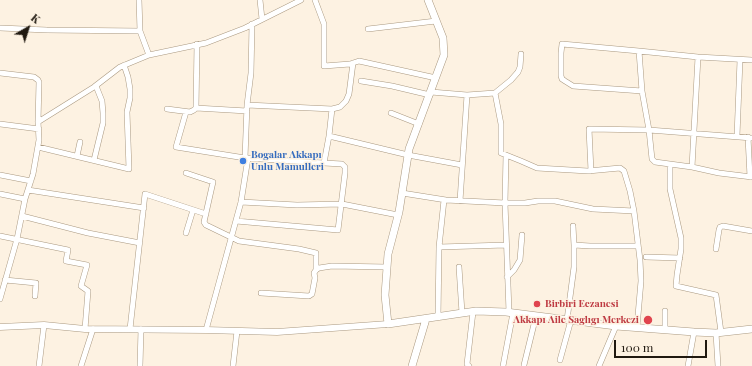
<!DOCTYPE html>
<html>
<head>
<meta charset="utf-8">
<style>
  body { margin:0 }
  #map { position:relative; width:752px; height:366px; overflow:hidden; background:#fdf2e2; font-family:"Playfair Display",serif }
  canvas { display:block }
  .north { position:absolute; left:8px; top:8px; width:40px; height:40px; -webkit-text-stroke:3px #fdf2e2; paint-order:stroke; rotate:39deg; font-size:11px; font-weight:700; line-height:16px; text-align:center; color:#201910 }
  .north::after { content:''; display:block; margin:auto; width:14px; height:18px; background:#201910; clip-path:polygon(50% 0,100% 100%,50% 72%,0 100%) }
  .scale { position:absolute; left:614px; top:340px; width:93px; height:18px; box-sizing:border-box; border:2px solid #201910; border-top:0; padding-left:5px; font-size:12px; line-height:14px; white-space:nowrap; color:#201910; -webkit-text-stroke:3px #fdf2e2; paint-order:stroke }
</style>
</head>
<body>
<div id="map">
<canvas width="752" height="366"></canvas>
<div class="north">K</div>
<div class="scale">100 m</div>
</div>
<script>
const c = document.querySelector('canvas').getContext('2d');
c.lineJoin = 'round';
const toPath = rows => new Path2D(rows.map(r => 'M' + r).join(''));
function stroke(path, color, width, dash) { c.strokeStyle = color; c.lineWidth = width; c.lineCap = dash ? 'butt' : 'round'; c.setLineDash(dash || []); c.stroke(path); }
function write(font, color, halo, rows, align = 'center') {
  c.font = font + ' "Playfair Display",serif'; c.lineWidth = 3; c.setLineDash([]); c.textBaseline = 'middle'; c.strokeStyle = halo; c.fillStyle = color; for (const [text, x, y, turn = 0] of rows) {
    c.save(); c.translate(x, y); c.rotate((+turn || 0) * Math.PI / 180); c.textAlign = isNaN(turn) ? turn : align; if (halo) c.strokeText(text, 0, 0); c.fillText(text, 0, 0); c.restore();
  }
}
const minor = toPath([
  [139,0,140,31,149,55],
  [260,0,262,19],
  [315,0,324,24,324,66,350,64,359,61,436,78],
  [252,24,251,73,247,105,245,158,324,163,329,136],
  [0,28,47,30,140,31],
  [368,29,436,21],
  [639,51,562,44,561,53,561,76,562,79,565,81,573,86,642,91],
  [521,54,520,67,518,72,511,80,495,93,501,124,501,153,521,161,537,168,588,171,620,168,624,171,630,191,634,211,640,260,641,281,637,327],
  [752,60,698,57,639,51,642,91,649,130,652,159,655,162,692,167,719,173,752,177],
  [353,63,349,94,346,101,340,107,332,109,329,136,408,155,462,165],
  [0,73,34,77,38,80,39,82,38,122,39,140,33,174,25,199,17,239,0,299],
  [361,81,392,86,430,95],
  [431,92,467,95,495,93],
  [247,105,332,109],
  [196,108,197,44],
  [167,109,190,112,194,110,196,108,247,111],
  [186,112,176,147,245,158],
  [391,113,419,124],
  [38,122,94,87,120,67,149,55,206,43,245,28,301,0],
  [0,124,39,129],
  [737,136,740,60],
  [748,137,750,177],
  [38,147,129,169,127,112,130,98,130,89,128,77,124,65],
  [506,155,505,203,509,312],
  [77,156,80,142],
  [94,160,103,123,103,113,102,101,96,86],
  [670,164,670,189,681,238,681,249,677,275,676,286,716,295,721,332],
  [692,167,698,57],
  [591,171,589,129,649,130,752,138],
  [186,173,213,182,204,222,206,225,239,241,299,249,316,253,316,270],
  [0,175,31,181],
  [28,190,144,208],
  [402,193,446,200,505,203,525,203,538,201,555,201,593,209,634,211],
  [0,194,25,199],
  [444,200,439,247,506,245],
  [460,201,467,95],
  [241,202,297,205,342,204,398,215],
  [22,216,88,233,140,243],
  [236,221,338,230,345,173,345,167,342,164,324,163],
  [186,233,193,210],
  [0,236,68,250,66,261,87,265,81,286,88,291,85,329],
  [574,245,590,246,638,246],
  [716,249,719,230,720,227,723,226,752,231],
  [646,257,680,258],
  [459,267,462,313],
  [507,277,514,270,520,260,522,235],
  [5,280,36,283,35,296],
  [261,293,309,296,312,294,315,278,314,273,316,270,319,268,332,266,387,267],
  [665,311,665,330],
  [438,317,439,247],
  [567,320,574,267,574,245,573,226],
  [130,329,145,194,206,214],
  [206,330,241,202,248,158],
  [716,333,718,366],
  [560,360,571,320],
  [524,365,536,316],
  [39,366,44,325],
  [81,366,93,329],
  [140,366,141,329],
  [233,366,237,331],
  [469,366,467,364,473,312],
  [503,366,513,313],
  [599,366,616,326],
  [688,366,694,332]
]);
const tertiary = toPath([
  [0,327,44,325,85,329,206,330,277,332,388,324]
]);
const secondary = toPath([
  [428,0,443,38,444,55,409,149,399,212,388,254,385,295,388,324,476,311,506,312,616,326,694,332,716,333,752,329],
  [412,366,426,319]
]);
const markers = [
  [243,161,4,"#3f7fe0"],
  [537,304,4,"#e0444e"],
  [648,320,5,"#e0444e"]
];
const shopNames = [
  ["Bogalar Akkapı",251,155],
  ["Unlu Mamulleri",251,167]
];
const healthNames = [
  ["Birbiri Eczanesi",545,304],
  ["Akkapı Aile Saglıgı Merkezi",639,320,"right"]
];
stroke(minor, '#aa9981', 6);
stroke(tertiary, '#aa9981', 7);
stroke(secondary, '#aa9981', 8);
stroke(minor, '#fff', 5);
stroke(tertiary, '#fff', 6);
stroke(secondary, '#fff', 7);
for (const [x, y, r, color] of markers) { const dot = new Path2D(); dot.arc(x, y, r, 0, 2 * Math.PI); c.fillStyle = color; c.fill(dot); stroke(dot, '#fdf2e2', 1.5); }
write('bold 10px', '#366cbe', '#fdf2e2', shopNames, 'left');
write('bold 10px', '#be3a42', '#fdf2e2', healthNames, 'left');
</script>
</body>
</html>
